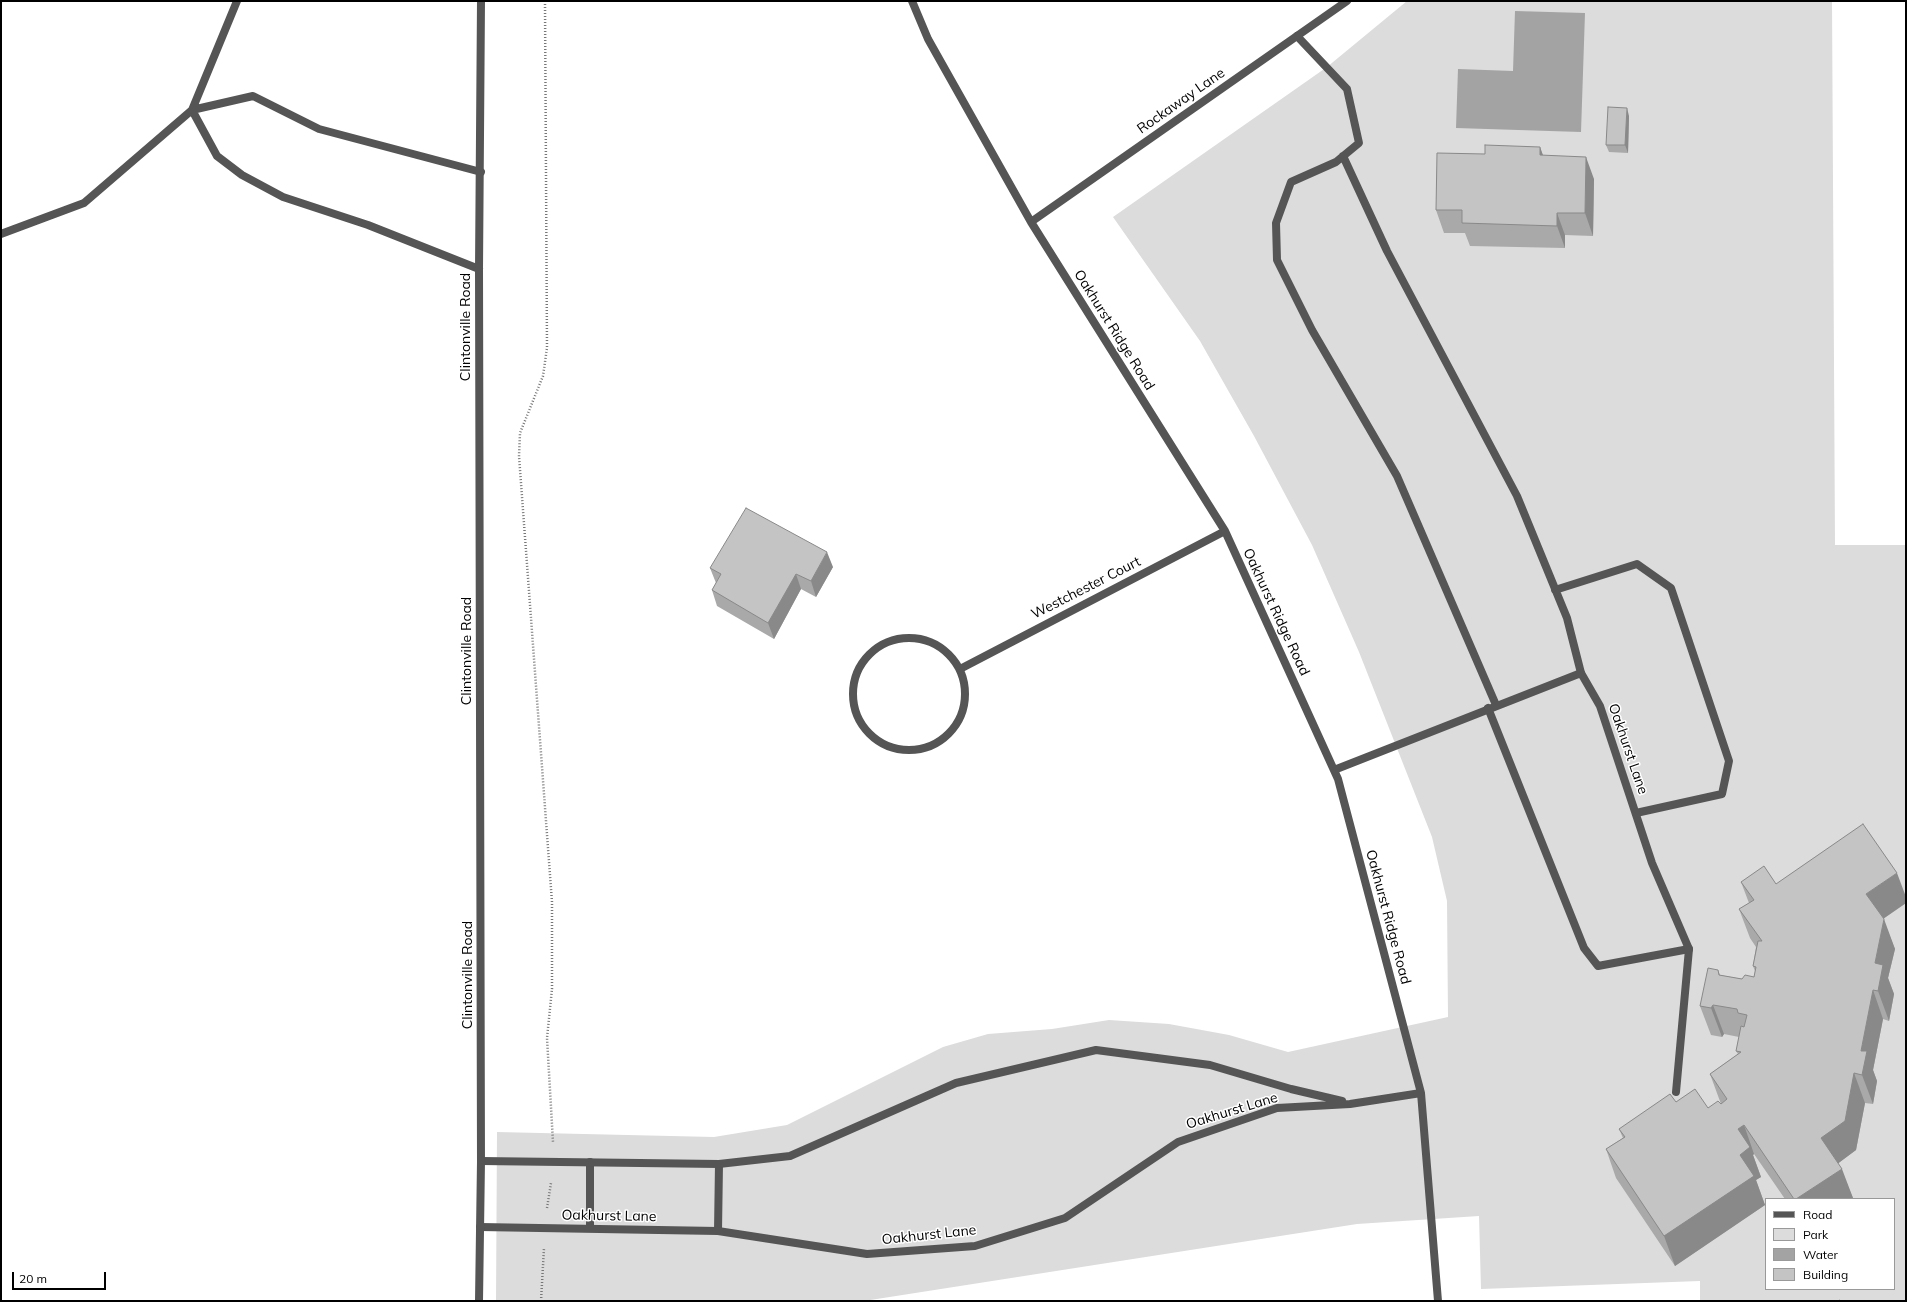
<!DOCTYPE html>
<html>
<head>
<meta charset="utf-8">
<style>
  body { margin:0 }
  #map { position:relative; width:1907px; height:1302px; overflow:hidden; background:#fff; font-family:Mulish,sans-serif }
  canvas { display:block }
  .frame { position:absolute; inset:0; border:2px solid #000; pointer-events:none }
  .legend { position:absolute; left:1765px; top:1198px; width:130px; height:92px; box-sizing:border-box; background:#fff; border:1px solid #999; margin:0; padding:5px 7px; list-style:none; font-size:12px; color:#000 }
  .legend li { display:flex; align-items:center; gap:8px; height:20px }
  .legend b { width:20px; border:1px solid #999 }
  .scale { position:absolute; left:12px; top:1272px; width:94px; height:18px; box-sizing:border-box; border:2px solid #000; border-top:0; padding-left:5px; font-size:12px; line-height:14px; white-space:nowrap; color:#000; -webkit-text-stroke:3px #fff; paint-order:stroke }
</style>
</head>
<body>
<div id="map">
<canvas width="1907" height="1302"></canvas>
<div class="frame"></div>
<ul class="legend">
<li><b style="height:5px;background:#555"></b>Road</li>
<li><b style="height:11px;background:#dcdcdc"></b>Park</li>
<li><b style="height:11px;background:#a3a3a3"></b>Water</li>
<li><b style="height:11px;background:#c4c4c4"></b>Building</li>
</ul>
<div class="scale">20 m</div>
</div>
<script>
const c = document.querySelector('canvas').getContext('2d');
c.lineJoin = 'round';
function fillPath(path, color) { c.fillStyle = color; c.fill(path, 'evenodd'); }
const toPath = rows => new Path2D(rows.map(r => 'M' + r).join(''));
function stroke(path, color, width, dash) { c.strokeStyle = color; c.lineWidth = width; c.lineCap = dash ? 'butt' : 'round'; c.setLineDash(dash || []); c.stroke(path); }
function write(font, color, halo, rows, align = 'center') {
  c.font = font + ' Mulish,sans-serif'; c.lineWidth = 3; c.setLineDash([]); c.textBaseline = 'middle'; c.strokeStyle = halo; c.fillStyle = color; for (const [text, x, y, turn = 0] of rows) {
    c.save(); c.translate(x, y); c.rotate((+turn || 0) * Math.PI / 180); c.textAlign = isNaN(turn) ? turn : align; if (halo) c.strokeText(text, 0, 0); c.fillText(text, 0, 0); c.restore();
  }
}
const green = toPath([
  [1407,1,1832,1,1835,545,1906,545,1906,1301,1700,1301,1700,1281,1481,1289,1479,1216,1357,1224,864,1301,496,1301,497,1132,714,1137,787,1125,943,1047,988,1034,1052,1029,1109,1020,1169,1024,1229,1035,1288,1052,1448,1017,1447,901,1432,837,1359,652,1312,545,1254,436,1200,341,1113,217,1327,67],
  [1766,1199,1894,1199,1894,1289,1766,1289]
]);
const water = toPath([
  [1515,11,1585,13,1581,132,1456,128,1458,69,1513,71]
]);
const path = toPath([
  [545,1,547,348,543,376,520,433,519,456,552,902,552,989,547,1038,553,1142],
  [547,1208,551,1183],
  [541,1301,544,1248],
  [1839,1301,1841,1301]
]);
const service = toPath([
  [1297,36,1347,89,1359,143,1336,162,1291,182,1276,223,1277,260,1312,330,1397,476,1496,705],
  [1343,156,1387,251,1517,496,1567,618,1581,673],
  [1555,590,1637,564,1671,588,1729,761,1722,794,1636,813],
  [1488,708,1584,948,1598,966,1689,949],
  [590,1228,590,1162],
  [718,1231,719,1164]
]);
const minor = toPath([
  [912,1,928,39,1031,222,1225,531,1338,779,1421,1093,1438,1301],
  [1031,222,1347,1],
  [1,234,84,203,192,110,237,1],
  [479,269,368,225,283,197,242,175,217,156,192,110,253,96,319,129,481,172],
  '853 694a56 56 0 1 1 112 0a56 56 0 1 1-112 0Z',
  [960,669,1225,531],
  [1334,770,1581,673,1600,706,1652,863,1689,949,1676,1092],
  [481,1161,719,1164,790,1156,956,1083,1096,1050,1210,1065,1291,1089,1342,1101],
  [480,1227,718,1231,867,1254,975,1246,1065,1218,1178,1142,1277,1108,1350,1104,1421,1093]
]);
const tertiary = toPath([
  [479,1301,481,1161,479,269,481,1]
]);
const wall = toPath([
  [1629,116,1628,153,1609,152,1606,145],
  [1540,147,1543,156,1594,179,1593,236,1565,235,1565,248,1470,246,1465,233,1444,233,1436,210,1485,154],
  [833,567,816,597,801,589,774,639,717,606,712,590,716,583,710,568],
  [1741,882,1776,884,1906,903,1883,919,1895,949,1888,978,1894,994,1889,1021,1883,1019,1873,1070,1877,1081,1873,1104,1865,1103,1856,1150,1838,1163,1853,1198,1851,1199,1785,1199,1754,1154,1753,1155,1761,1177,1756,1180,1765,1205,1675,1266,1616,1178,1606,1149,1623,1138,1619,1129,1676,1102,1708,1108,1721,1104,1710,1074,1738,1054,1736,1051,1739,1037,1724,1034,1722,1037,1711,1035,1700,1006,1718,970,1720,975,1742,979,1754,977,1755,971,1753,966,1756,947,1750,938,1739,909,1749,903]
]);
const shadedWall = toPath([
  [1627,108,1629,116,1628,153,1625,145],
  [1540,147,1548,169,1540,155],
  [1586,157,1594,179,1593,236,1585,213],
  [1557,213,1565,235,1565,248,1557,226],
  [827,552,833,567,816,597,811,581],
  [796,574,801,589,774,639,768,623],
  [1897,873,1906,897,1906,903,1877,923,1866,894],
  [1884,919,1895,949,1888,978,1894,994,1889,1021,1878,991,1875,963],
  [1873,990,1883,1019,1873,1070,1877,1081,1873,1104,1862,1075,1861,1051],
  [1713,1005,1724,1034,1722,1037,1711,1008],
  [1854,1073,1865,1103,1856,1150,1832,1168,1821,1138],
  [1744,1125,1754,1154,1753,1155,1761,1177,1756,1180,1765,1205,1675,1266,1664,1236,1740,1155,1738,1129],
  [1842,1169,1853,1198,1851,1199,1796,1199]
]);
const building = toPath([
  [1608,107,1627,108,1625,145,1606,145,1608,107],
  [1485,145,1540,147,1540,155,1586,157,1585,213,1557,213,1557,226,1462,223,1462,210,1436,210,1437,153,1485,154,1485,145],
  [746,508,827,552,811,581,796,574,768,623,712,590,721,574,710,568,746,508],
  [1863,824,1897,873,1866,894,1884,919,1875,963,1883,965,1878,991,1873,990,1861,1051,1867,1051,1862,1075,1854,1073,1845,1121,1821,1138,1842,1169,1796,1199,1794,1199,1744,1125,1738,1129,1750,1147,1740,1155,1754,1176,1664,1236,1606,1149,1625,1137,1619,1129,1670,1094,1676,1102,1695,1089,1708,1108,1718,1101,1721,1104,1727,1099,1710,1074,1741,1052,1736,1051,1741,1026,1744,1027,1747,1015,1738,1013,1737,1009,1713,1005,1711,1008,1700,1006,1708,968,1718,970,1719,975,1742,979,1745,975,1754,977,1756,967,1753,966,1758,941,1762,941,1739,909,1754,900,1741,882,1764,866,1776,884,1863,824]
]);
const streetNames = [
  ["Rockaway Lane",1181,101,-35],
  ["Clintonville Road",466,327,-90],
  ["Oakhurst Ridge Road",1114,330,58],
  ["Westchester Court",1086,588,-27],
  ["Oakhurst Ridge Road",1276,612,65],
  ["Clintonville Road",467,651,-90],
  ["Oakhurst Lane",1628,749,71],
  ["Oakhurst Ridge Road",1388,917,75],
  ["Clintonville Road",468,975,-90],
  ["Oakhurst Lane",1232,1111,-17],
  ["Oakhurst Lane",609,1216,1],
  ["Oakhurst Lane",929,1235,-6]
];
fillPath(green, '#dcdcdc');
fillPath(water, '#a3a3a3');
stroke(path, '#777', 2.5, [1, 2]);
stroke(service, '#555', 8);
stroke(minor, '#555', 8);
stroke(tertiary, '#555', 8);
fillPath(wall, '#a9a9a9');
fillPath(shadedWall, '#898989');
fillPath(building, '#c4c4c4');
stroke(building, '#898989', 1);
write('14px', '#000', '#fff', streetNames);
</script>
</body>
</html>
